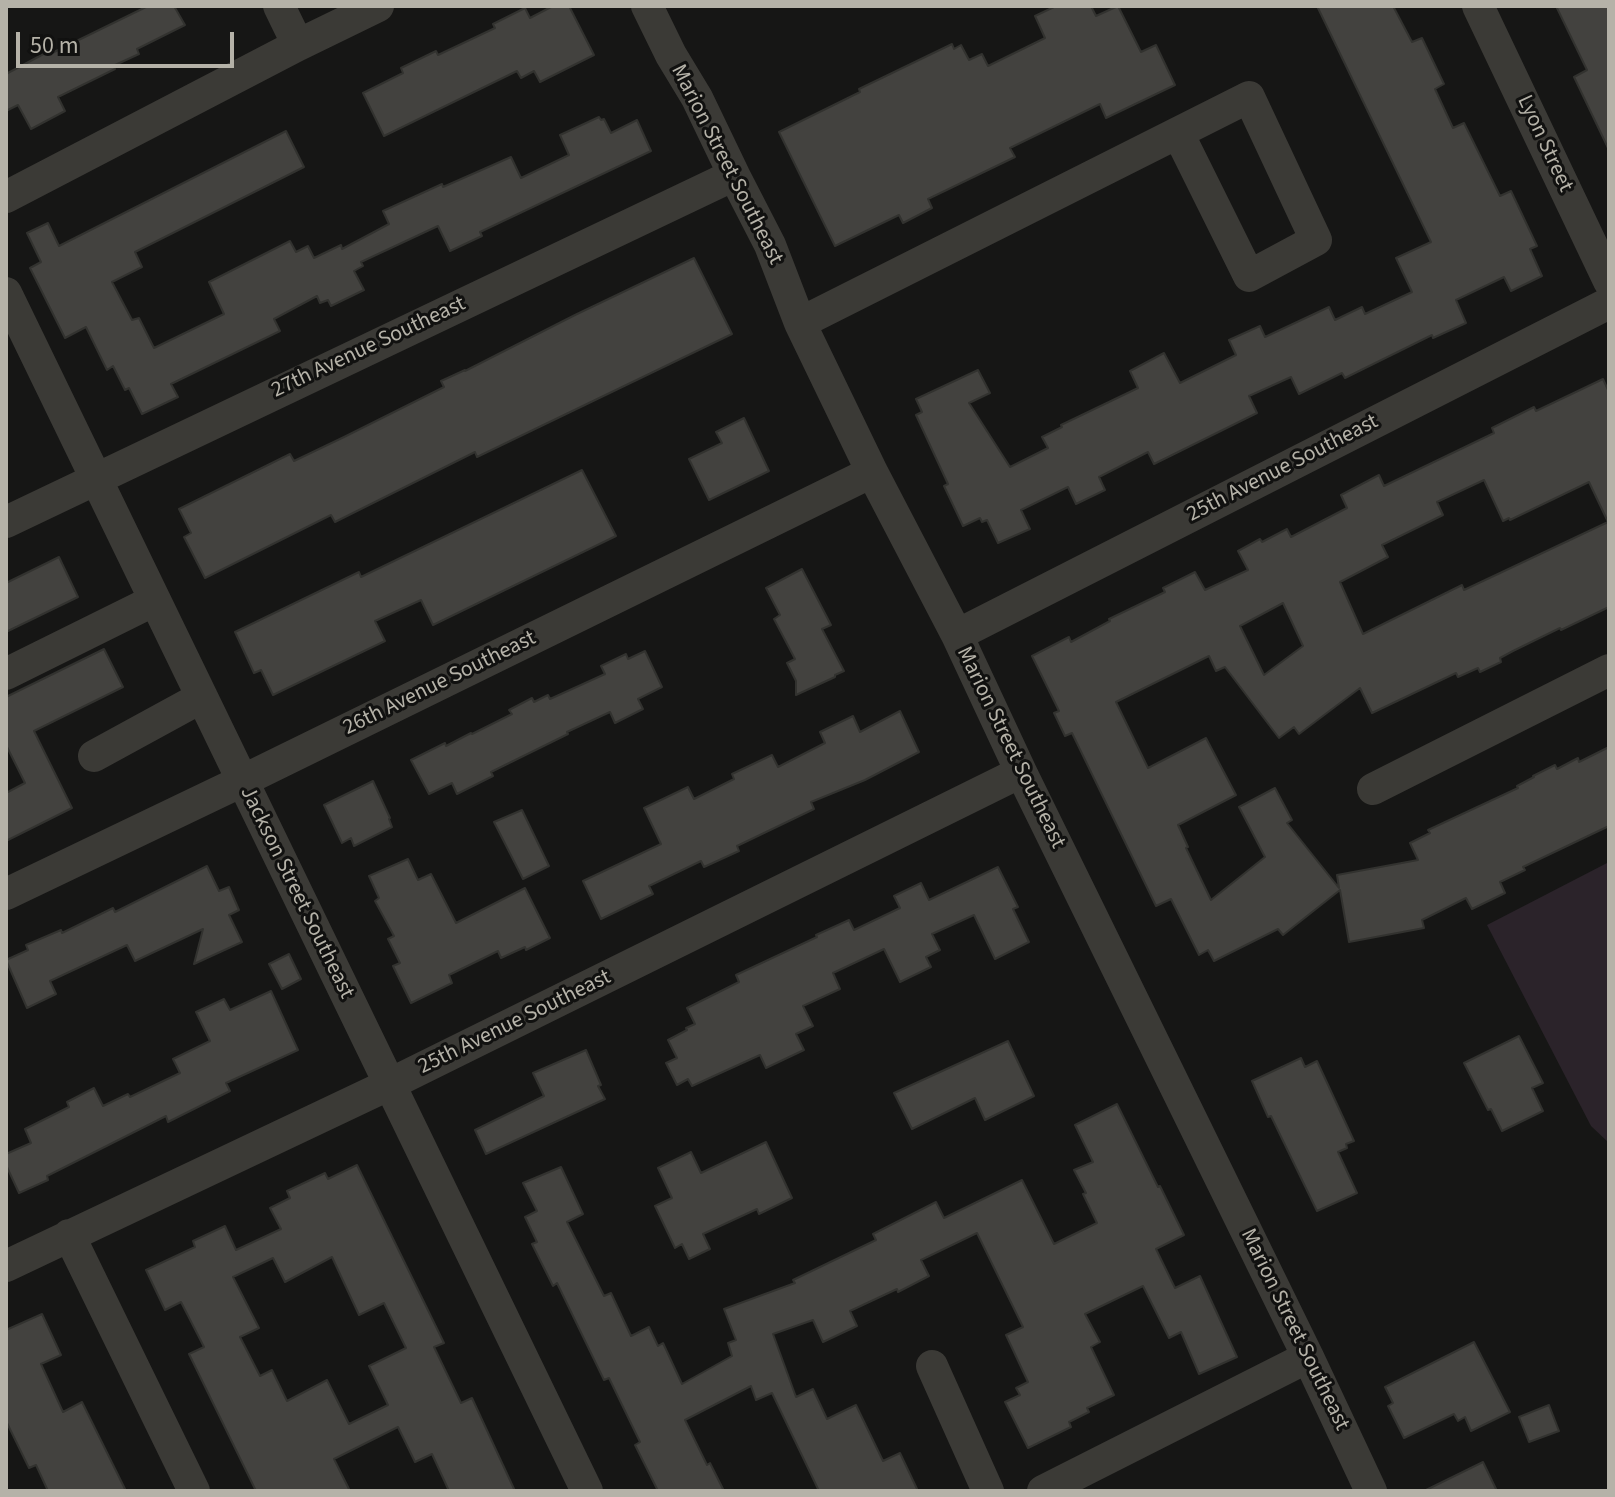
<!DOCTYPE html>
<html>
<head>
<meta charset="utf-8">
<style>
  body { margin:0 }
  #map { position:relative; width:1615px; height:1497px; overflow:hidden; background:#161615; font-family:"Source Sans 3",sans-serif }
  canvas { display:block }
  .frame { position:absolute; inset:0; border:8px solid #b5b2a8; pointer-events:none }
  .scale { position:absolute; left:16px; top:32px; width:218px; height:36px; box-sizing:border-box; border:4px solid #b5b2a8; border-top:0; padding-left:10px; font-size:24px; line-height:28px; white-space:nowrap; color:#b5b2a8; -webkit-text-stroke:6px #111110; paint-order:stroke }
</style>
</head>
<body>
<div id="map">
<canvas width="1615" height="1497"></canvas>
<div class="frame"></div>
<div class="scale">50 m</div>
</div>
<script>
const c = document.querySelector('canvas').getContext('2d');
c.lineJoin = 'round';
function fillPath(path, color) { c.fillStyle = color; c.fill(path, 'evenodd'); }
const toPath = rows => new Path2D(rows.map(r => 'M' + r).join(''));
function stroke(path, color, width, dash) { c.strokeStyle = color; c.lineWidth = width; c.lineCap = dash ? 'butt' : 'round'; c.setLineDash(dash || []); c.stroke(path); }
function write(font, color, halo, rows, align = 'center') {
  c.font = font + ' "Source Sans 3",sans-serif'; c.lineWidth = 6; c.setLineDash([]); c.textBaseline = 'middle'; c.strokeStyle = halo; c.fillStyle = color; for (const [text, x, y, turn = 0] of rows) {
    c.save(); c.translate(x, y); c.rotate((+turn || 0) * Math.PI / 180); c.textAlign = isNaN(turn) ? turn : align; if (halo) c.strokeText(text, 0, 0); c.fillText(text, 0, 0); c.restore();
  }
}
const green = toPath([
  [1609,862,1609,1143,1591,1126,1487,925]
]);
const building = toPath([
  [148,6,174,6,185,25,137,49,139,54,113,66,115,69,58,97,65,111,31,129,18,105,6,111,6,74,51,50,52,53,148,6],
  [553,6,569,6,594,55,540,82,534,71,521,78,517,71,384,136,363,93,403,73,401,68,436,51,438,55,495,28,493,24,525,8,530,18,553,6],
  [1056,6,1091,6,1096,16,1118,6,1141,52,1156,45,1175,85,1106,118,1100,104,1010,148,1015,157,928,199,932,208,903,223,899,215,835,246,779,132,860,92,859,89,952,44,954,49,961,45,969,60,982,54,988,66,1045,38,1035,16,1056,6],
  [1317,6,1393,6,1412,42,1422,38,1444,84,1435,89,1453,128,1464,123,1500,196,1511,191,1537,246,1530,249,1542,276,1511,291,1504,277,1456,300,1466,323,1433,338,1432,335,1345,378,1342,373,1299,394,1291,377,1249,396,1257,413,1154,464,1148,452,1099,477,1105,490,1076,504,1068,487,1021,510,1030,529,998,543,987,520,982,522,980,518,963,526,944,486,948,484,916,415,922,412,916,399,978,370,990,393,969,403,1010,467,1048,448,1042,437,1062,427,1061,425,1138,388,1130,371,1164,353,1180,383,1236,355,1229,340,1260,326,1265,337,1329,307,1335,320,1362,307,1365,314,1412,292,1396,258,1431,242,1317,6],
  [1556,6,1609,6,1609,150,1574,77,1587,70,1556,6],
  [599,117,601,120,604,119,611,133,637,120,651,151,480,232,482,236,450,251,438,226,361,262,363,266,354,271,364,290,331,306,328,300,320,303,317,296,274,319,280,331,171,384,178,397,142,414,129,388,125,390,113,366,107,370,86,327,65,338,30,268,41,262,27,233,48,223,59,246,286,131,304,167,135,252,142,267,112,282,132,320,139,318,154,348,224,314,209,282,290,241,296,252,308,246,314,258,341,245,342,249,389,224,383,211,442,184,443,187,511,157,521,178,569,155,560,135,599,117],
  [694,258,732,334,477,457,475,452,335,522,331,515,205,578,184,537,191,533,179,509,290,454,294,461,344,437,444,387,441,381,465,370,465,371,575,315,694,258],
  [1603,379,1609,392,1609,607,1561,630,1560,628,1513,651,1500,658,1501,662,1480,672,1478,668,1458,677,1456,673,1372,713,1360,688,1299,734,1294,727,1279,738,1225,667,1216,671,1209,656,1116,702,1148,768,1206,738,1236,795,1178,825,1188,847,1186,848,1211,900,1265,857,1239,807,1275,788,1292,820,1287,823,1339,888,1337,875,1418,860,1410,843,1430,833,1428,830,1518,788,1517,786,1534,777,1533,776,1555,765,1557,769,1578,758,1579,762,1609,747,1609,826,1523,867,1525,870,1500,882,1505,893,1472,909,1466,898,1422,920,1424,928,1349,942,1340,890,1283,935,1278,929,1214,961,1208,950,1199,955,1171,899,1156,906,1072,733,1065,736,1054,713,1059,711,1032,656,1069,637,1071,642,1110,621,1109,619,1165,592,1163,588,1195,572,1205,590,1248,570,1238,551,1260,539,1262,542,1287,529,1291,537,1347,508,1341,495,1379,475,1384,486,1494,433,1492,428,1534,407,1536,411,1603,379],
  [1484,480,1503,521,1509,518,1510,520,1589,482,1608,522,1464,590,1462,585,1363,634,1340,582,1388,557,1382,545,1443,515,1437,502,1484,480],
  [1283,603,1303,646,1264,675,1240,626,1283,603],
  [744,418,769,471,709,500,689,459,722,443,716,432,744,418],
  [582,470,616,536,433,625,421,600,375,621,385,641,273,695,261,670,254,673,235,632,359,572,361,577,582,470],
  [59,557,78,597,6,632,6,583,59,557],
  [802,569,831,625,822,629,844,671,835,675,835,677,796,695,796,681,787,663,795,659,774,619,780,615,766,588,802,569],
  [104,649,123,687,34,731,72,808,6,841,6,793,25,783,6,745,6,697,104,649],
  [645,651,662,687,638,699,643,709,615,723,610,712,567,732,568,734,491,772,493,776,457,794,452,783,429,794,411,760,445,743,446,746,471,733,472,734,512,714,509,710,532,698,534,702,548,695,550,699,605,674,601,666,626,654,628,659,645,651],
  [900,711,919,752,865,780,811,802,814,809,737,846,739,851,704,867,701,861,649,886,653,894,601,919,583,881,661,844,644,808,688,787,694,799,734,779,732,774,772,755,778,767,825,743,820,732,853,716,860,732,900,711],
  [373,781,390,818,389,819,392,827,354,846,351,838,342,843,324,805,373,781],
  [522,810,549,866,523,879,494,822,522,810],
  [408,859,418,880,431,874,456,923,525,888,550,938,526,950,525,947,501,958,498,951,449,975,452,983,411,1003,393,966,400,963,388,939,394,936,375,901,379,898,369,876,408,859],
  [207,866,219,891,229,887,239,910,229,915,242,942,194,964,203,929,135,961,127,945,50,981,56,994,27,1008,6,960,28,950,26,945,61,930,62,933,113,908,115,912,207,866],
  [998,867,1018,907,1013,909,1029,942,995,959,974,915,932,934,940,950,926,957,931,967,900,982,884,949,833,973,840,989,803,1006,813,1026,796,1034,804,1050,766,1068,760,1055,692,1086,688,1079,677,1085,666,1063,677,1058,668,1040,687,1030,686,1028,695,1024,687,1008,739,982,736,975,817,937,816,935,849,920,854,930,900,908,894,896,921,883,929,900,998,867],
  [289,954,301,979,282,989,269,964,289,954],
  [271,991,298,1050,226,1083,230,1091,168,1122,166,1116,47,1176,48,1180,19,1193,6,1165,6,1154,31,1143,25,1129,69,1107,67,1102,94,1088,103,1106,128,1094,130,1097,180,1073,173,1059,210,1041,196,1012,224,999,230,1010,271,991],
  [1519,1036,1543,1083,1532,1088,1543,1111,1502,1131,1491,1109,1488,1110,1464,1063,1519,1036],
  [1008,1041,1034,1096,985,1120,975,1098,912,1129,894,1093,1008,1041],
  [586,1050,601,1085,598,1086,605,1099,486,1154,475,1130,544,1096,533,1073,586,1050],
  [1301,1058,1305,1067,1317,1061,1354,1141,1346,1144,1347,1148,1338,1152,1357,1193,1317,1211,1271,1116,1268,1117,1252,1081,1301,1058],
  [1117,1104,1158,1187,1160,1186,1184,1235,1156,1249,1175,1288,1200,1276,1237,1357,1199,1374,1181,1332,1169,1338,1143,1286,1085,1314,1100,1342,1091,1347,1114,1395,1087,1408,1089,1412,1069,1422,1071,1427,1028,1448,1005,1402,1020,1395,1016,1388,1028,1382,1006,1335,1023,1327,977,1233,921,1260,929,1276,898,1292,897,1289,850,1311,857,1326,823,1342,813,1320,773,1334,796,1397,813,1389,827,1419,856,1405,883,1461,900,1453,918,1491,819,1491,772,1393,756,1400,751,1386,685,1420,707,1465,710,1463,724,1491,658,1491,635,1445,640,1442,609,1378,604,1380,557,1283,553,1286,532,1244,537,1242,525,1217,537,1211,523,1183,561,1167,583,1214,567,1222,604,1296,611,1293,631,1336,649,1327,658,1346,663,1343,682,1384,732,1356,728,1343,736,1340,724,1309,795,1283,793,1280,876,1240,873,1234,936,1202,944,1218,1022,1180,1054,1244,1097,1223,1083,1194,1086,1193,1074,1170,1093,1162,1075,1125,1117,1104],
  [766,1142,792,1198,759,1214,757,1209,703,1234,710,1249,689,1259,682,1244,675,1248,655,1206,672,1198,658,1168,691,1152,701,1173,766,1142],
  [357,1165,444,1343,434,1347,461,1403,472,1398,515,1491,449,1491,432,1454,415,1462,398,1427,334,1459,350,1491,256,1491,189,1354,204,1347,181,1302,165,1310,146,1270,195,1247,193,1241,225,1226,236,1250,281,1229,270,1208,290,1198,287,1191,325,1173,328,1179,357,1165],
  [332,1257,359,1315,384,1303,406,1348,369,1366,388,1405,349,1424,327,1380,287,1401,272,1370,260,1376,240,1337,259,1328,233,1277,273,1258,285,1282,332,1257],
  [42,1314,61,1355,41,1364,63,1412,82,1402,126,1491,48,1491,36,1465,29,1468,6,1421,6,1330,42,1314],
  [1474,1342,1510,1412,1471,1431,1465,1417,1458,1421,1454,1414,1404,1438,1388,1406,1393,1403,1385,1387,1474,1342],
  [1549,1405,1559,1431,1529,1442,1519,1417,1549,1405],
  [1483,1462,1497,1491,1424,1491,1483,1462]
]);
const minor = toPath([
  [279,6,298,45],
  [647,6,671,55,697,98,734,175,770,245,800,323,872,472,957,635,1021,772,1308,1357,1371,1491],
  [1478,6,1609,281],
  [6,197,298,45,378,6],
  [6,293,587,1491],
  [800,323,1249,97,1316,240,1249,276,1178,133],
  [6,522,734,175],
  [957,635,1609,303],
  [6,674,155,600],
  [94,756,202,697],
  [1373,789,1609,670],
  [6,894,242,781,872,472],
  [69,1235,194,1491],
  [6,1266,388,1085,1021,772],
  [932,1366,988,1491],
  [1043,1491,1308,1357]
]);
const streetNames = [
  ["Lyon Street",1544,144,65],
  ["Marion Street Southeast",726,165,63],
  ["27th Avenue Southeast",369,348,-25],
  ["25th Avenue Southeast",1283,469,-27],
  ["26th Avenue Southeast",440,684,-26],
  ["Marion Street Southeast",1010,748,64],
  ["Jackson Street Southeast",296,893,64],
  ["25th Avenue Southeast",515,1023,-26],
  ["Marion Street Southeast",1294,1330,64]
];
fillPath(green, '#2b232a');
fillPath(building, '#43423f');
stroke(building, '#32322f', 2);
stroke(minor, '#3b3a36', 32);
write('22px', '#b5b2a8', '#111110', streetNames);
</script>
</body>
</html>
